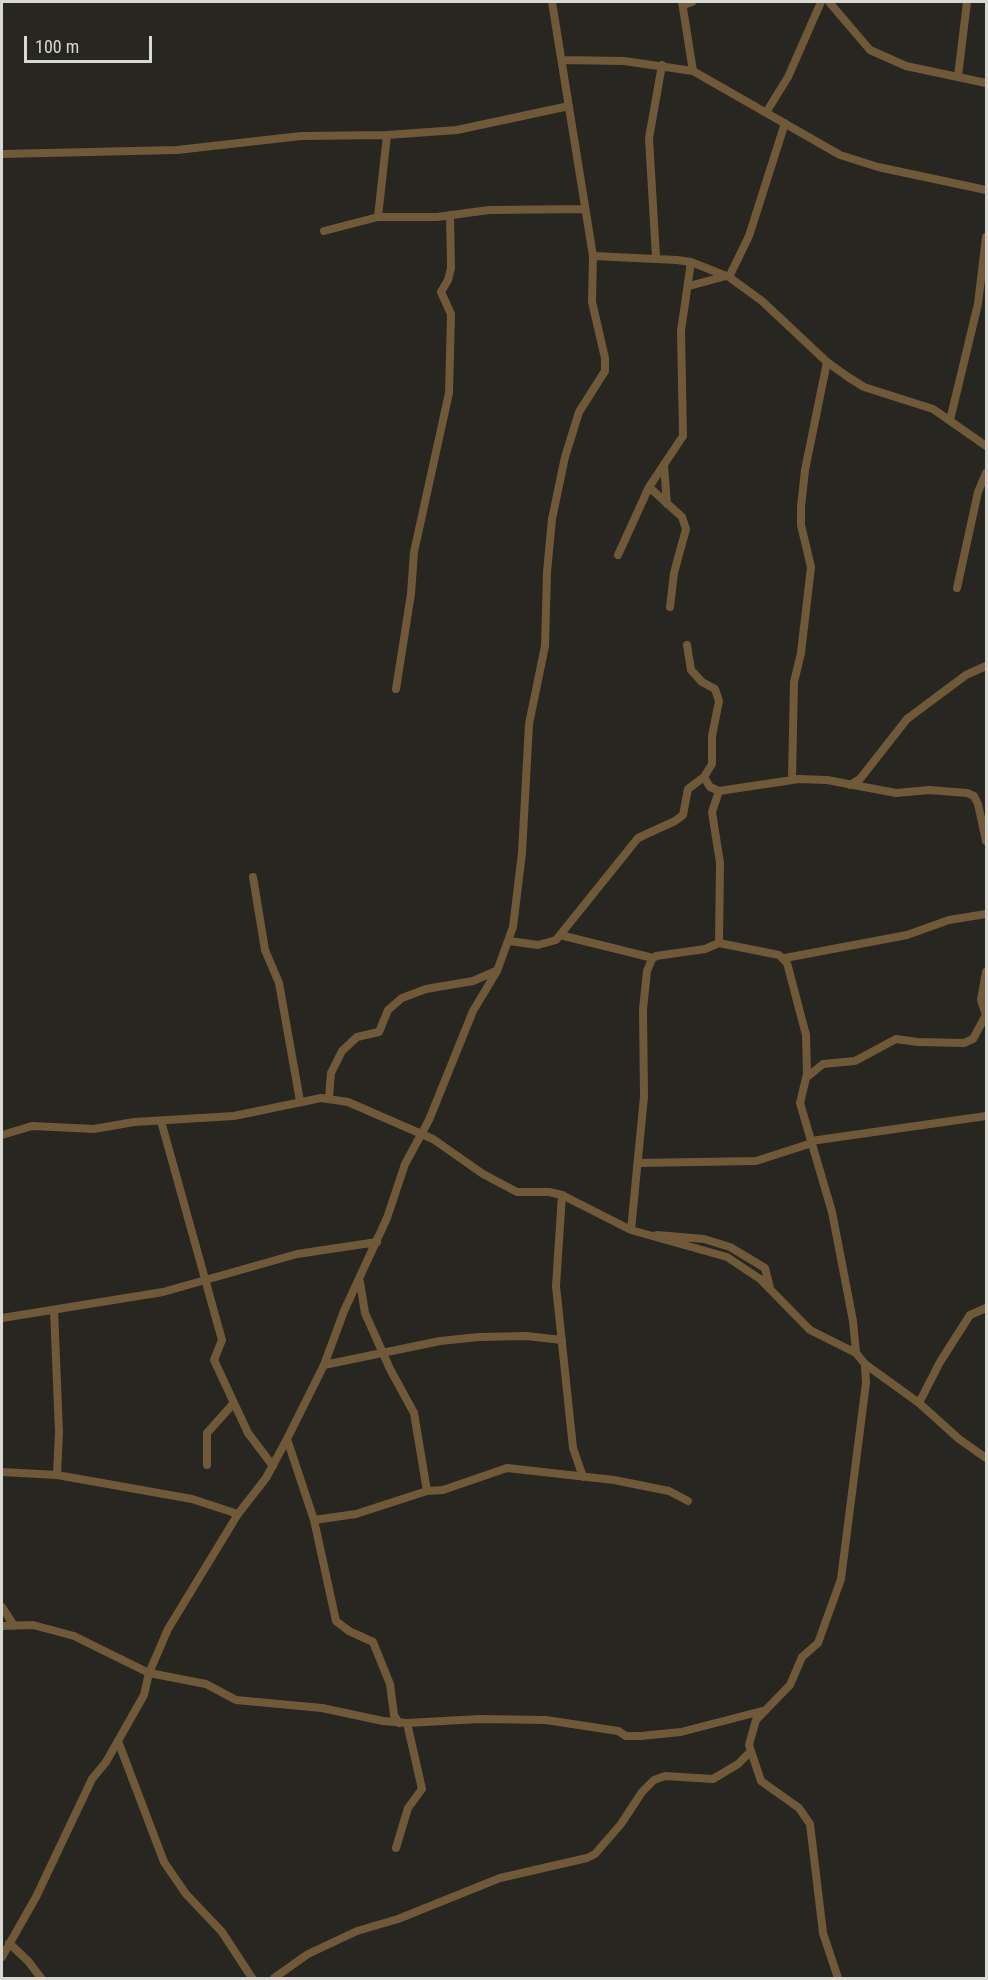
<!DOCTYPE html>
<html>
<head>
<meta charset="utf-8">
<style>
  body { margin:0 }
  #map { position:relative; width:988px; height:1980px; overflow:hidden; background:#272620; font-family:"Roboto Condensed",sans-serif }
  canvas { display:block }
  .frame { position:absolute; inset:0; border:3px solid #d8d8d4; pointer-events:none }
  .scale { position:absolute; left:24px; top:36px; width:128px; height:27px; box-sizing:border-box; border:3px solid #d8d8d4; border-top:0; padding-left:8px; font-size:18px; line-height:21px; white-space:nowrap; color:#d8d8d4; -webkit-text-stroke:4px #272620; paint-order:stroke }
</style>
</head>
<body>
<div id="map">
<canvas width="988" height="1980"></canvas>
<div class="frame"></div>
<div class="scale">100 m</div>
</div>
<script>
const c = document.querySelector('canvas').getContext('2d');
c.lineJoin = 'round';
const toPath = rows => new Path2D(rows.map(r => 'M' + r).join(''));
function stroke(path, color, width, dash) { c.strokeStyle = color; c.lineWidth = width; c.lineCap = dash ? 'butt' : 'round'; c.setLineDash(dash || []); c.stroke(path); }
const minor = toPath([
  [682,2,693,71],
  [829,2,870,50,906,66,986,83],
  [683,5,692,2],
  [563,60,624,61,693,71,840,155,878,167,986,190],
  [958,76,967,2],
  [767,111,788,77,821,2],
  [2,154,177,150,301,136,387,135,457,130,569,106],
  [378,217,387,135],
  [324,231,378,217,437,217,489,210,585,209],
  [593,256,677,260,691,262,729,277,762,301,827,362,848,377,864,387,933,409,986,446],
  [656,257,649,138,662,65],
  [729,277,749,236,785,123],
  [689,286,726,276],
  [950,420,978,304,986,237],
  [664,465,667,504],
  [649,487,682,517,686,529,674,573,670,607],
  [618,555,649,487,683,436,681,331,691,262],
  [957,588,978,492,986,473],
  [396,689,411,594,414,552,449,393,451,314,441,292,448,280,451,268,450,215],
  [704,777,710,787,719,791,799,779,827,780,896,793,929,790,967,793,974,796,978,804,986,841],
  [792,779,794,682,801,653,811,567,801,525,801,507,805,470,827,362],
  [850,785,860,779,907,719,966,675,986,666],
  [253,877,265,950,279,983,300,1101],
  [560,935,653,958],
  [509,941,538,945,556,940,638,838,675,821,683,815,688,789,704,777,712,764,712,736,719,701,715,689,702,682,691,670,687,645],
  [719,943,779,955,787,963,806,1035,807,1074,800,1103,832,1212,853,1321,856,1353],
  [785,958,907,935,949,920,986,914],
  [986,1015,981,1000,986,972],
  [806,1078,823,1064,855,1061,896,1039,918,1042,964,1043,973,1039,986,1015],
  [329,1097,331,1073,342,1051,357,1037,379,1032,388,1010,402,998,426,989,473,981,496,971],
  [161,1121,222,1340,214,1360,248,1433,273,1466],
  [2,1135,32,1126,94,1129,134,1122,234,1116,321,1098,348,1102,433,1139,483,1174,517,1192,549,1192,562,1195,631,1230,727,1257,760,1279,810,1330,856,1353,865,1364,866,1383,841,1579,818,1643,802,1657,790,1685,756,1720,749,1745,761,1781,799,1808,810,1824,823,1933,838,1978],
  [811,1141,986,1116],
  [638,1163,756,1161,812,1143],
  [562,1195,556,1286,573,1448,583,1477],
  [631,1230,644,1097,643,1009,647,971,652,959,656,956,705,949,719,943,720,863,712,812,719,791],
  [657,1235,704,1239,730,1247,765,1268,770,1288],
  [360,1282,365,1313,390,1369,414,1413,427,1491],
  [54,1310,59,1432,57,1475],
  [2,1318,163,1292,297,1254,377,1242],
  [865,1364,919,1403,959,1439,986,1458],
  [324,1365,440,1341,479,1337,526,1336,562,1340],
  [919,1403,940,1362,970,1315,986,1308],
  [287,1439,314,1520,336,1621,349,1631,373,1642,390,1684,394,1715,399,1723],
  [207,1465,207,1433,233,1404],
  [2,1472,57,1475,192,1499,238,1514],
  [314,1520,356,1514,427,1491,443,1490,507,1468,614,1480,669,1491,688,1501],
  [2,1607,13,1624],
  [2,1626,33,1625,74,1636,149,1673,206,1684,236,1700,322,1708,383,1721,407,1723,480,1719,546,1720,618,1731,626,1736,641,1736,681,1732,762,1711],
  [118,1741,164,1862,186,1894,222,1932,252,1978],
  [396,1848,408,1808,422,1789,407,1723],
  [9,1943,28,1961,41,1978],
  [2,1957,36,1897,92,1779,106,1762,144,1695,149,1673,168,1629,238,1514,266,1478,287,1439,324,1365,344,1311,387,1218,405,1164,429,1120,473,1011,497,971,513,927,522,853,529,724,545,646,547,572,552,519,565,457,579,412,605,371,605,358,592,302,593,256,552,2],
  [274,1978,308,1954,357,1931,398,1919,500,1878,587,1858,595,1854,621,1824,642,1792,654,1780,665,1776,713,1779,738,1764,749,1753]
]);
stroke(minor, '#705939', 8);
</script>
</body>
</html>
